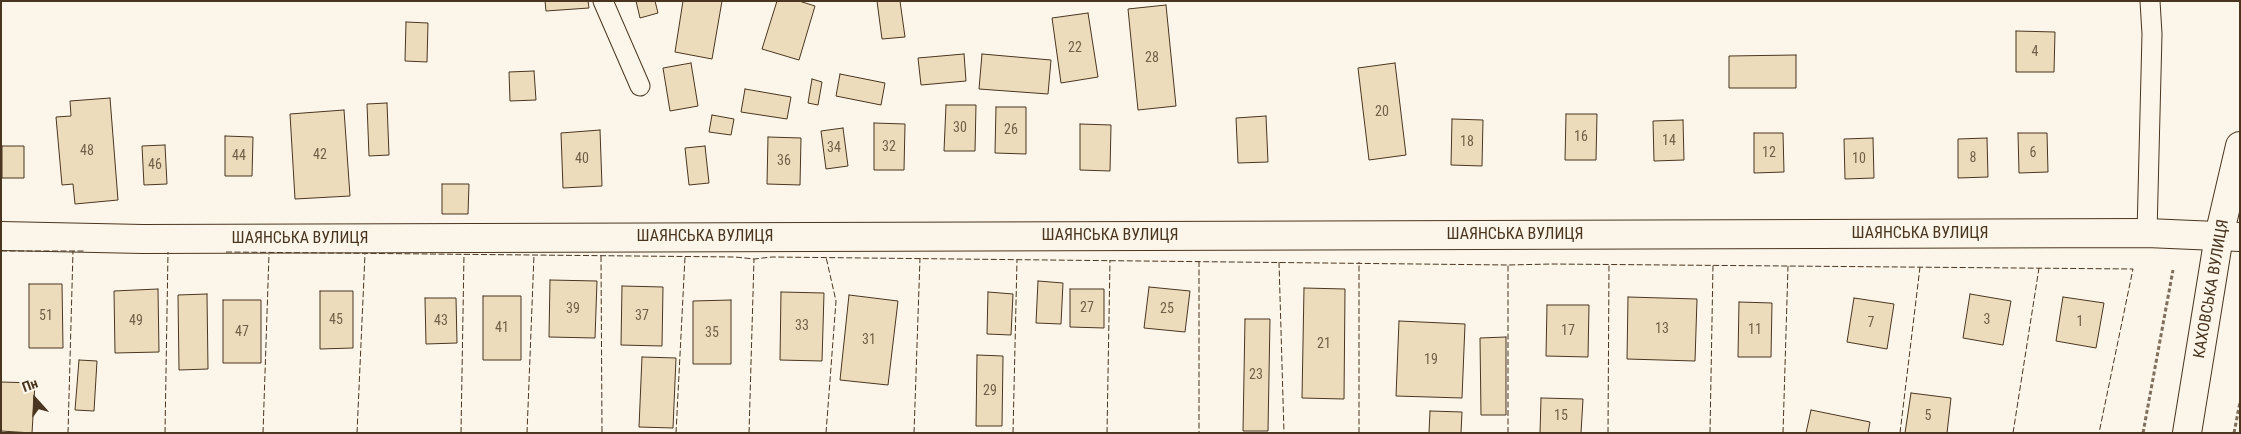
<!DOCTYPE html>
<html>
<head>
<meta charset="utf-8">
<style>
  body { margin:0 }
  #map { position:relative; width:2241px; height:434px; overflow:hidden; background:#fbf6e9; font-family:"Roboto Condensed",sans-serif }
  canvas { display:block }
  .frame { position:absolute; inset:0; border:2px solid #4a3520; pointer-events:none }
  .north { position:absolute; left:10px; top:374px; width:50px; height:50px; -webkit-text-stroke:4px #fbf6e9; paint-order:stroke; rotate:340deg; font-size:14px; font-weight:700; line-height:20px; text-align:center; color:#4a3520 }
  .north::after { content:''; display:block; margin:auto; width:18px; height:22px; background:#4a3520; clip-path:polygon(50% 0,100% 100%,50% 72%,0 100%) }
</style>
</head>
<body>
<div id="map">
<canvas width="2241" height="434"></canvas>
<div class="frame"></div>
<div class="north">Пн</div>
</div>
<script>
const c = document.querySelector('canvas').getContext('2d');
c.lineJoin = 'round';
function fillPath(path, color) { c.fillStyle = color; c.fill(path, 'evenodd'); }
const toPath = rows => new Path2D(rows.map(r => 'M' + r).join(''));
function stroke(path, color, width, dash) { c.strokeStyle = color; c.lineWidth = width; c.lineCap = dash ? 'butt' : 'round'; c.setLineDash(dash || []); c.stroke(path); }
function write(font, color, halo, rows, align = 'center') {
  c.font = font + ' "Roboto Condensed",sans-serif'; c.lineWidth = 4; c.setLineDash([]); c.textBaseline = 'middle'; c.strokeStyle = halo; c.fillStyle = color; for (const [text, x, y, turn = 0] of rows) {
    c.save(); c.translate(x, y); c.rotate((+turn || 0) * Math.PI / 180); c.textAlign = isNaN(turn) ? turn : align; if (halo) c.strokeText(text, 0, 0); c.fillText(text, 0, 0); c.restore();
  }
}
const building = toPath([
  [545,1,588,1,589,8,546,11,545,1],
  [636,1,655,1,658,13,640,18,636,1],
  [683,1,722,1,712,59,675,52,683,1],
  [777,1,799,1,815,6,799,60,762,49,777,1],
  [877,1,900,1,905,37,882,39,877,1],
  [1166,5,1176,106,1138,110,1128,9,1166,5],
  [1088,13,1098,77,1061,83,1052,18,1088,13],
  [406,22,428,23,427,62,405,61,406,22],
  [2016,31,2055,32,2054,72,2016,72,2016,31],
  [964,54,966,81,921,85,918,58,964,54],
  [982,54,1051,60,1048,94,979,89,982,54],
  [1796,55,1796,88,1729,88,1729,56,1796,55],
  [691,63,698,106,670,111,663,68,691,63],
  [1395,63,1406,155,1369,160,1358,68,1395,63],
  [534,71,536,100,510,101,509,72,534,71],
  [840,74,885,83,881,105,836,96,840,74],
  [812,79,822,82,818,105,808,103,812,79],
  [745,89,791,97,787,119,741,112,745,89],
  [110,98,118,200,75,204,73,184,62,185,56,117,71,116,70,101,110,98],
  [387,103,389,155,369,156,367,104,387,103],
  [946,105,976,105,975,151,944,151,946,105],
  [996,107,1026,107,1026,154,995,153,996,107],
  [344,110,350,196,295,199,290,114,344,110],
  [1566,114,1597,114,1596,160,1565,160,1566,114],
  [712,115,734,119,731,135,709,132,712,115],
  [1266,116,1268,162,1238,163,1236,118,1266,116],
  [1452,119,1483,120,1482,166,1451,165,1452,119],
  [1683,120,1684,160,1654,161,1653,121,1683,120],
  [874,123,905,124,904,170,874,170,874,123],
  [1080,124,1111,125,1110,171,1080,170,1080,124],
  [843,128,848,166,826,169,821,131,843,128],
  [600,130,602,186,563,188,561,133,600,130],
  [1754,133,1783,133,1784,172,1754,173,1754,133],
  [2018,133,2047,133,2048,172,2019,173,2018,133],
  [225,136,253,137,252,176,225,176,225,136],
  [768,137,801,138,800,185,767,184,768,137],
  [1873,138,1874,178,1845,179,1844,139,1873,138],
  [1987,138,1988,177,1958,178,1958,139,1987,138],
  [165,145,167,184,144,185,142,146,165,145],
  [2,146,24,146,24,178,2,178,2,146],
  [705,146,709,183,689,185,685,148,705,146],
  [442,184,469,184,468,214,442,214,442,184],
  [550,280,597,281,595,338,549,337,550,280],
  [1038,281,1063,283,1061,324,1036,323,1038,281],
  [29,284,62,284,63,348,29,348,29,284],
  [622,286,663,287,662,346,621,345,622,286],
  [1149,287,1190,291,1185,332,1144,328,1149,287],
  [1304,288,1345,289,1344,399,1302,398,1304,288],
  [158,289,159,352,115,353,114,291,158,289],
  [1070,289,1104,289,1104,328,1070,327,1070,289],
  [320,291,353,291,353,348,320,349,320,291],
  [781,292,824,293,822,361,780,360,781,292],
  [988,292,1013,294,1011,335,987,334,988,292],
  [207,294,208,369,179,370,178,295,207,294],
  [1970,294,2011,301,2003,345,1963,338,1970,294],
  [849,295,898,301,888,385,840,380,849,295],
  [483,296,521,296,521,360,483,360,483,296],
  [1628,297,1697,299,1695,361,1627,359,1628,297],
  [2063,297,2104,303,2096,348,2056,341,2063,297],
  [425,298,456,298,457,343,426,344,425,298],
  [1854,298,1894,304,1887,349,1847,342,1854,298],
  [223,300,261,300,261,363,223,363,223,300],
  [731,300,731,364,693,364,693,301,731,300],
  [1739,302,1772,303,1771,357,1738,357,1739,302],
  [1547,305,1589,305,1588,357,1546,356,1547,305],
  [1245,319,1270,319,1268,431,1243,431,1245,319],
  [1399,321,1465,324,1462,398,1396,396,1399,321],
  [1506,337,1506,415,1481,415,1480,338,1506,337],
  [977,355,1003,356,1002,426,976,426,977,355],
  [642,357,676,358,673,428,639,427,642,357],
  [79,360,97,361,94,411,75,410,79,360],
  [1,382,35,383,32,433,1,431,1,382],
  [1911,393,1951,398,1947,433,1905,433,1911,393],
  [1541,398,1583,399,1581,433,1540,433,1541,398],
  [1811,410,1870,422,1868,433,1806,433,1811,410],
  [1430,411,1462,412,1461,433,1429,433,1430,411]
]);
const path = toPath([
  [2143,433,2173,270],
  [2234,433,2240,402]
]);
const lane = toPath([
  [603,1,640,86],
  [2147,233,2152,34,2150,1]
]);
const street = toPath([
  [1,236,143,239,2147,233,2240,237]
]);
const primary = toPath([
  [2187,433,2219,236,2240,146]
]);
const fence = toPath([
  [1,251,86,251],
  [226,252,735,257,754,259,772,257,1508,265,1552,264,2133,269,2099,433],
  [601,256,602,433],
  [1199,261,1199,433],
  [1279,262,1284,433],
  [68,433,73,251],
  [165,433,168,252],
  [263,433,269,254],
  [357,433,365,254],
  [461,433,464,254],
  [527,433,534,255],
  [676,433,685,257],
  [749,433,754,259],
  [826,433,836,301,826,257],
  [914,433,920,258],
  [1013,433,1017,260],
  [1107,433,1110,260],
  [1359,433,1359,262],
  [1508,433,1508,265],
  [1608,433,1609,264],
  [1710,433,1713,265],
  [1783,433,1788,266],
  [1900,433,1920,267],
  [2013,433,2039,268]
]);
const numberNames = [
  ["22",1075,48],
  ["4",2035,52],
  ["28",1152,58],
  ["20",1382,112],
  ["30",960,128],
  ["26",1011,130],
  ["16",1581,137],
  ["14",1669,141],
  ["18",1467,142],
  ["32",889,147],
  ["34",834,148],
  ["48",87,151],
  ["12",1769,153],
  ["6",2033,153],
  ["42",320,155],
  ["44",239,156],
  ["8",1973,158],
  ["40",582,159],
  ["10",1859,159],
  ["36",784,161],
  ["46",155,165],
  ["27",1087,308],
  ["39",573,309],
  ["25",1167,309],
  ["51",46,316],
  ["37",642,316],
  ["45",336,320],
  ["3",1987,320],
  ["49",136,321],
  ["43",441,321],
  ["1",2080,322],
  ["7",1871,323],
  ["33",802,326],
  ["41",502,328],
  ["13",1662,329],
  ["11",1755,330],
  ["17",1568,331],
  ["47",242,332],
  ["35",712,333],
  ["31",869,340],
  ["21",1324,344],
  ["19",1431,360],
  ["23",1256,375],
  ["29",990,391],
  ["15",1561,416],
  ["5",1928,416]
];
const streetNames = [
  ["ШАЯНСЬКА ВУЛИЦЯ",1920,234],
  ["ШАЯНСЬКА ВУЛИЦЯ",1515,235],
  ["ШАЯНСЬКА ВУЛИЦЯ",1110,236],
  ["ШАЯНСЬКА ВУЛИЦЯ",705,237],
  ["ШАЯНСЬКА ВУЛИЦЯ",300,239],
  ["КАХОВСЬКА ВУЛИЦЯ",2212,289,-80]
];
fillPath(building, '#ecdcbc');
stroke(building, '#4a3520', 1);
stroke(lane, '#4a3520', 21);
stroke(street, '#4a3520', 30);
stroke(primary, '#4a3520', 30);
stroke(path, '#7f6f5c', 3, [4, 2.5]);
stroke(lane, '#fbf6e9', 19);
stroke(street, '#fbf6e9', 28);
stroke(primary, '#fbf6e9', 28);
stroke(fence, '#4a3520', 1, [6, 2.5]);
write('14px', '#725f47', null, numberNames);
write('16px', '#4a3520', '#fbf6e9', streetNames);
</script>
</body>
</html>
